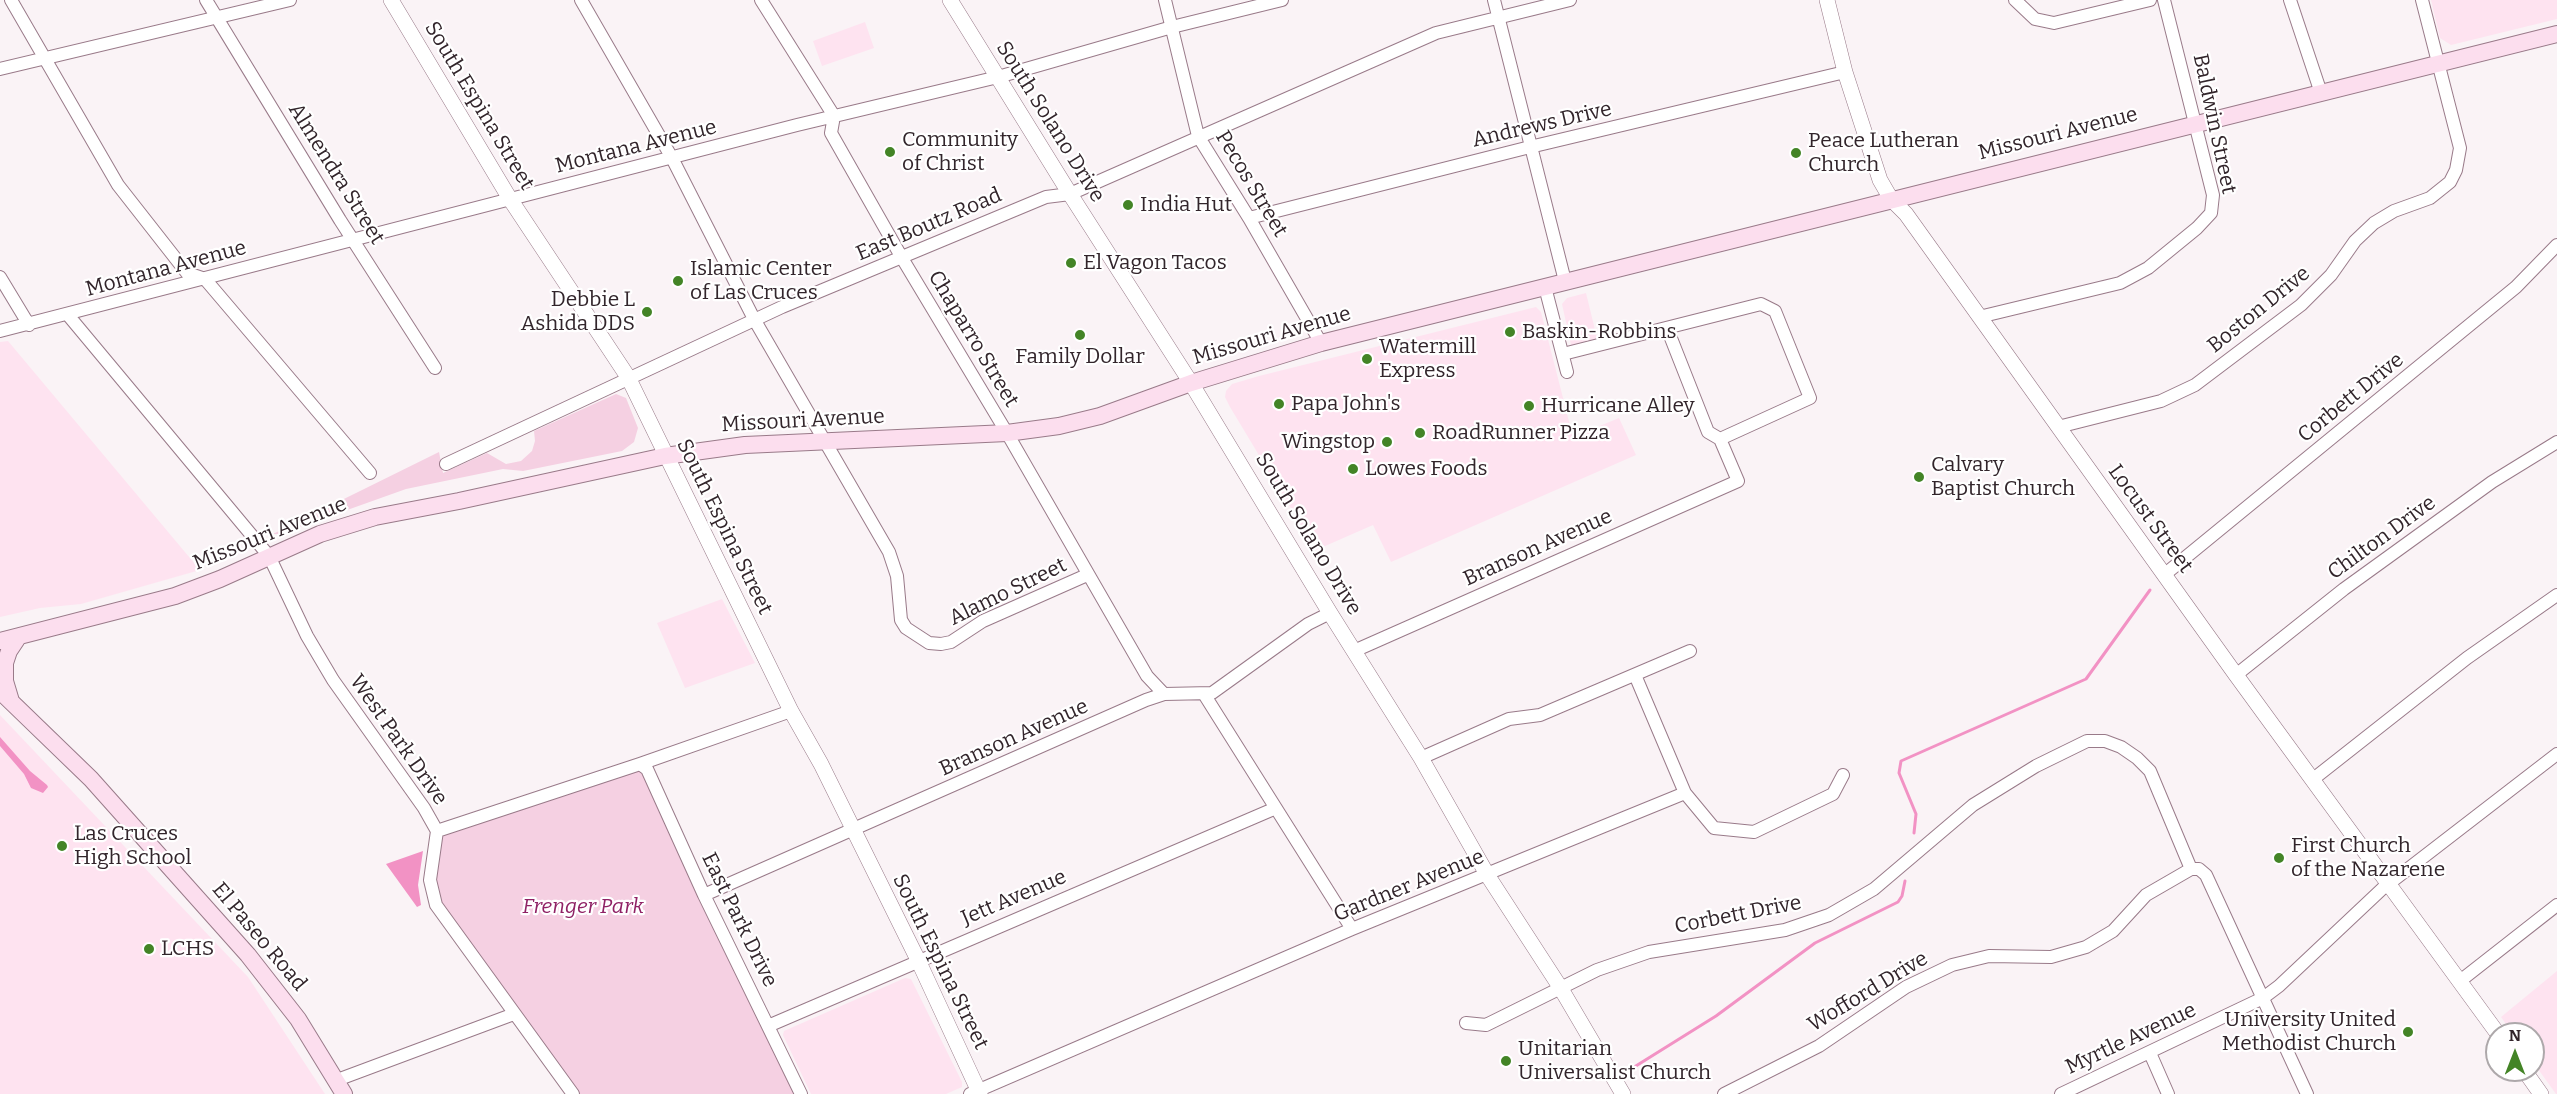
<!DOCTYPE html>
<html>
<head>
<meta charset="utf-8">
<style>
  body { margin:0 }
  #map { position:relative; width:2557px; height:1094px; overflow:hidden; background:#faf3f6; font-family:Bitter,serif }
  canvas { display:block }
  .north { position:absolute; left:2485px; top:1022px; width:60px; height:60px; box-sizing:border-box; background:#fff; border:2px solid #ada8aa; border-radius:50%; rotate:0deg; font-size:16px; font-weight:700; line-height:24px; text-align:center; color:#32252b }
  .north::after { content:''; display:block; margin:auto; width:21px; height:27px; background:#438426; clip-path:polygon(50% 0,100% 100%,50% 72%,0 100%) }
</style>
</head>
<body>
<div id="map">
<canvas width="2557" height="1094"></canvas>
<div class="north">N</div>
</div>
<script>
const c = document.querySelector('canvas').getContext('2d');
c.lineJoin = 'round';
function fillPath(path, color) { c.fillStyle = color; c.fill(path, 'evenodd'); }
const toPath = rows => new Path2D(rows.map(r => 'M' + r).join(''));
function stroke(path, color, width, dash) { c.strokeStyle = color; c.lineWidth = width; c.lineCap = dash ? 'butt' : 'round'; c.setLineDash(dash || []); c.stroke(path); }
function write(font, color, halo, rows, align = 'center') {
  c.font = font + ' Bitter,serif'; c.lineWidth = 4.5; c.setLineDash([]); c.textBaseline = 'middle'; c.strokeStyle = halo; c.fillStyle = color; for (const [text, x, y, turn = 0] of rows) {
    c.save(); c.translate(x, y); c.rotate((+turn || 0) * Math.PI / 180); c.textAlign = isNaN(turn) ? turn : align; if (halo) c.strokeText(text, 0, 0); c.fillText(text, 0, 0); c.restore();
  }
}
const built = toPath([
  [2431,0,2557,0,2557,19,2451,45,2440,38],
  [865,22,874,48,822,66,813,41],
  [1586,293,1597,338,1571,345,1562,304,1567,298],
  [1536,307,1541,312,1573,437,1619,418,1636,455,1391,562,1373,525,1316,550,1230,407,1225,397,1226,391,1232,384,1259,376],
  [8,341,200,570,81,604,40,608,0,617,0,342],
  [722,599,755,663,685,688,657,623],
  [0,715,248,977,325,1094,0,1094],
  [2557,971,2557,1094,2556,1094,2533,1062,2533,1034,2513,1034,2501,1017],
  [905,978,911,979,962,1082,962,1087,946,1094,811,1094,783,1035,784,1031]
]);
const green = toPath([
  [616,394,626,398,638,428,634,442,622,451,523,471,503,469,406,489,280,534,273,534,439,452,443,473,487,453,506,464,521,461,532,451,535,441,534,431],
  [640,764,803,1094,575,1094,431,892,437,831]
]);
const water = toPath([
  [0,737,30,771,47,785,48,787,43,793,31,788,24,774,0,746],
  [423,851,418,885,421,905,417,907,386,864]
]);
const stream = toPath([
  [1914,833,1916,814,1899,773,1901,761,2086,679,2150,590],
  [1631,1069,1716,1016,1815,943,1898,902,1902,896,1905,881]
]);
const minor = toPath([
  [11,0,118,185,187,273,205,279,370,473],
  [206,0,340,220,435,368],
  [581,0,672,158,754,319,889,552,897,576,901,620,906,628,929,643,941,644,951,642,983,621,1087,575],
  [761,0,834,116,831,133,902,258,1007,433,1147,676,1164,694],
  [1165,0,1198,136,1249,218,1321,343],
  [1494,0,1565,281],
  [2015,0,2035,19,2054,23,2150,0],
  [2290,0,2321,93],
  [0,69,290,0],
  [1249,218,1530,147,1845,72],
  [0,277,29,325],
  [1545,287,1567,372],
  [68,315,269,556,307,636,333,680,424,808,437,831,430,880,436,905,573,1094],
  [1979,317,2120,283,2148,268,2197,228,2211,213,2213,195,2164,0],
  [1667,328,1708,432,1720,439],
  [0,331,797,125,998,77,1172,27,1282,0],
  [2058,427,2161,401,2195,385,2301,305,2331,275,2355,241,2374,223,2394,211,2430,198,2450,182,2456,170,2460,148,2422,0],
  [446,464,782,307,1046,197,1070,194,1436,33,1570,0],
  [2164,575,2516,287,2557,245],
  [1354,651,1738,481,1720,439,1810,398,1775,311,1761,304,1563,354],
  [1635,675,1685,793],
  [2236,675,2344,589,2492,482,2557,442],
  [1204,694,1352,929],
  [1421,758,1509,719,1540,715,1690,651],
  [640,764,647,769,704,895,801,1094],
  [2312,780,2467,658,2557,595],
  [437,831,640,764,791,711],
  [2191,869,2199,869,2206,875,2307,1094],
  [704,895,1146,700,1164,694,1212,693,1308,624,1330,613],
  [2460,981,2557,905],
  [1466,1023,1486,1025,1597,970,1649,952,1785,930,1829,915,1874,889,1973,805,2036,766,2087,741,2105,741,2121,747,2137,758,2150,771,2191,869],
  [768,1026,1276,808],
  [2150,1053,2168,1094],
  [337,1080,514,1014],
  [970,1094,1352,929,1685,793,1714,828,1754,832,1833,794,1843,775],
  [1724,1094,1819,1046,1906,987,1952,965,1989,956,2051,957,2086,947,2113,931,2146,895,2191,869],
  [2061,1094,2263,998,2279,986,2382,889,2557,754]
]);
const tertiary = toPath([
  [391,0,510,199,628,377,791,711,821,764,918,960,980,1094],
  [950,0,1070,194,1191,383,1330,613,1421,758,1488,876,1560,987,1623,1094],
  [1827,0,1845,72,1880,180,1891,199,1906,214,2236,675,2498,1034],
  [2524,1070,2541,1094]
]);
const secondary = toPath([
  [0,641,175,596,220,579,320,534,375,517,459,501,665,456,745,445,1007,433,1059,426,1100,416,1191,383,1321,343,2557,34],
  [0,691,91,779,248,955,298,1019,344,1094],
  [11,701,5,681,5,663,9,651,19,636]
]);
const markers = [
  [890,152,6,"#438426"],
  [1796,153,6,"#438426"],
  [1128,205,6,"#438426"],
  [1071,263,6,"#438426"],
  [678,281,6,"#438426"],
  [647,312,6,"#438426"],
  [1510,332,6,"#438426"],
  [1080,335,6,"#438426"],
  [1367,359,6,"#438426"],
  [1279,404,6,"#438426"],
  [1529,406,6,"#438426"],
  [1420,433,6,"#438426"],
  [1387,442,6,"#438426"],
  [1353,469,6,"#438426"],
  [1919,477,6,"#438426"],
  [62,846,6,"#438426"],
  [2279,858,6,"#438426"],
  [149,949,6,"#438426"],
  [2408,1032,6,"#438426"],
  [1506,1061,6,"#438426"]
];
const streetNames = [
  ["South Espina Street",479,106,59],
  ["South Solano Drive",1050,122,58],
  ["Baldwin Street",2214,124,78],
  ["Andrews Drive",1542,125,-13],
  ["Missouri Avenue",2058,134,-14],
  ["Montana Avenue",636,147,-14],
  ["Almendra Street",336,174,58],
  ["Pecos Street",1251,184,59],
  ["East Boutz Road",929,225,-23],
  ["Montana Avenue",166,269,-15],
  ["Boston Drive",2259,310,-39],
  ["Missouri Avenue",1272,336,-16],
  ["Chaparro Street",973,339,59],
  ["Corbett Drive",2351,398,-39],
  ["Missouri Avenue",803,421,-3],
  ["Locust Street",2150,519,54],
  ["South Espina Street",724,527,64],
  ["Missouri Avenue",270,534,-22],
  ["South Solano Drive",1308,534,59],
  ["Chilton Drive",2382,538,-36],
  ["Branson Avenue",1538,548,-24],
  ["Alamo Street",1008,592,-26],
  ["Branson Avenue",1014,738,-24],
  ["West Park Drive",398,740,55],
  ["Gardner Avenue",1409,886,-22],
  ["Jett Avenue",1014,898,-23],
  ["Corbett Drive",1738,915,-11],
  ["East Park Drive",739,920,64],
  ["El Paseo Road",259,937,50],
  ["South Espina Street",940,962,64],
  ["Wofford Drive",1868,992,-31],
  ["Myrtle Avenue",2131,1039,-25]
];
const poiNames = [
  ["Community",902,140],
  ["of Christ",902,164],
  ["Peace Lutheran",1808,141],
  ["Church",1808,165],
  ["India Hut",1140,205],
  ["El Vagon Tacos",1083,263],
  ["Islamic Center",690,269],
  ["of Las Cruces",690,293],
  ["Debbie L",635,300,"right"],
  ["Ashida DDS",635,324,"right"],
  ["Baskin-Robbins",1522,332],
  ["Watermill",1379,347],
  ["Express",1379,371],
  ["Family Dollar",1080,357,"center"],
  ["Papa John's",1291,404],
  ["Hurricane Alley",1541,406],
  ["RoadRunner Pizza",1432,433],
  ["Wingstop",1375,442,"right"],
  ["Calvary",1931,465],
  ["Baptist Church",1931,489],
  ["Lowes Foods",1365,469],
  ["Las Cruces",74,834],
  ["High School",74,858],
  ["First Church",2291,846],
  ["of the Nazarene",2291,870],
  ["LCHS",161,949],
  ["University United",2396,1020,"right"],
  ["Methodist Church",2396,1044,"right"],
  ["Unitarian",1518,1049],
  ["Universalist Church",1518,1073]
];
const parkNames = [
  ["Frenger Park",583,907]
];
fillPath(built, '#fee3f0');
fillPath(green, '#f5d0e2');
fillPath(water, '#f292c4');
stroke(stream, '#f292c4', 3);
stroke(minor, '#997a89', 14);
stroke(tertiary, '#997a89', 16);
stroke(secondary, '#997a89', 18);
stroke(minor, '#fff', 12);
stroke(tertiary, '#fff', 15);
stroke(secondary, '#fcdeee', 16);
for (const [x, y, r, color] of markers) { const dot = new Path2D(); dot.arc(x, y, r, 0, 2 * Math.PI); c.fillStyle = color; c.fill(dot); stroke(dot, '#fff', 2); }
write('21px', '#32252b', '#fff', streetNames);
write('21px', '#32252b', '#fff', poiNames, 'left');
write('italic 21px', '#8f2165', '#fff', parkNames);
</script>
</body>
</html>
